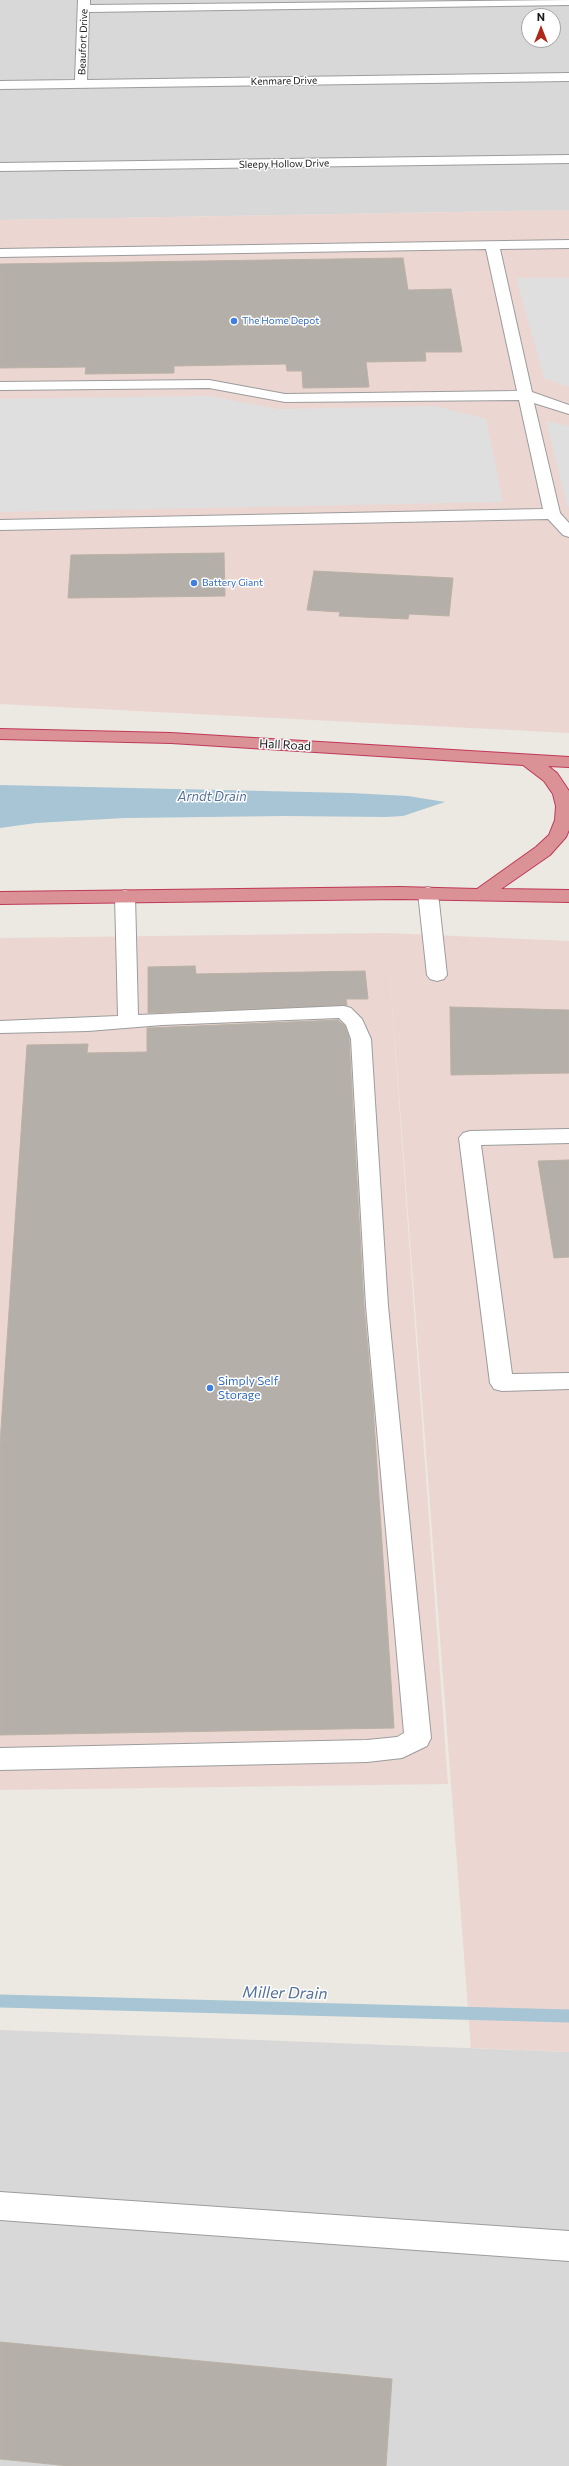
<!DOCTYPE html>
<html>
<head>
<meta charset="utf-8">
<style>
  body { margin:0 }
  #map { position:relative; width:569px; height:2466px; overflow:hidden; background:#ebe9e2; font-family:Commissioner,sans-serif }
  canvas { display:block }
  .north { position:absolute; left:521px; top:8px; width:40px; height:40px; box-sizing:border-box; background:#fff; border:1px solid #a4a4a4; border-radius:50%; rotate:0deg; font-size:11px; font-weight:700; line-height:16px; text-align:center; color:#1b1b1b }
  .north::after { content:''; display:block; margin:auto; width:14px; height:18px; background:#ae2918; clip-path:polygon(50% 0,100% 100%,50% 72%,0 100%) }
</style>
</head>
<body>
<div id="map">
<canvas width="569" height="2466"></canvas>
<div class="north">N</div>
</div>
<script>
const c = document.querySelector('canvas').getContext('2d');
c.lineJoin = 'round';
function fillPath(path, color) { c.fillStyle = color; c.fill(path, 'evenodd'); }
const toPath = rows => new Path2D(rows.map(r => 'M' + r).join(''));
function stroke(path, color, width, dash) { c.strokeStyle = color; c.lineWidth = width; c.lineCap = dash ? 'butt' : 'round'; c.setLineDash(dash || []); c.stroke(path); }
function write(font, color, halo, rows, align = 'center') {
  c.font = font + ' Commissioner,sans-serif'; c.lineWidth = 3; c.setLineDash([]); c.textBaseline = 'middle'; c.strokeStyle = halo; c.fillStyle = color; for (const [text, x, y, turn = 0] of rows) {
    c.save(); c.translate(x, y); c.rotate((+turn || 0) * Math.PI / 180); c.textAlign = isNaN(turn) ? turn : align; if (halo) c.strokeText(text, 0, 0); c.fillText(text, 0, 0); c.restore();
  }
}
const residential = toPath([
  [0,0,569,0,569,210,0,220],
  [529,16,553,16,553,40,529,40],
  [0,2030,569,2052,569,2466,0,2466]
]);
const commercial = toPath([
  [569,210,569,733,0,704,0,220],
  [387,933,569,941,569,2052,471,2048,389,962,448,1784,0,1790,0,938]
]);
const parking = toPath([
  [516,278,569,278,569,387,544,378],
  [209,396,278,409,435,406,486,419,503,502,0,512,0,399],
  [546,421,569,426,569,508,567,505]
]);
const water = toPath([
  [0,785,351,793,408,796,445,802,403,816,386,817,285,816,124,818,36,823,0,828]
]);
const stream = toPath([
  [0,2001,569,2016]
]);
const building = toPath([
  [403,258,408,290,451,289,462,352,425,352,426,361,366,362,369,387,303,388,302,371,287,371,286,364,174,366,174,373,85,374,86,367,0,368,0,264,403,258],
  [224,553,225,596,68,598,71,555,224,553],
  [314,571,453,578,449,616,409,614,408,619,339,616,340,612,307,610,314,571],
  [195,966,196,974,365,971,368,999,346,999,347,1005,148,1013,148,967,195,966],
  [450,1007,569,1010,569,1073,451,1075,450,1007],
  [338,1020,345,1026,349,1037,364,1306,373,1405,394,1728,0,1735,0,1444,27,1045,88,1044,87,1053,147,1052,147,1028,338,1020],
  [569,1160,569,1257,554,1258,538,1161,569,1160],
  [0,2342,392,2379,386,2466,69,2466,0,2459,0,2342]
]);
const minor = toPath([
  [78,0,90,0,90,5,569,0,569,5,89,12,87,80,569,73,569,81,0,89,0,81,75,80,78,0],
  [569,155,569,163,0,171,0,163,569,155],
  [569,240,569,248,500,249,532,392,569,405,569,414,534,403,560,513,569,523,569,537,563,535,548,519,0,530,0,520,543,509,519,400,285,402,209,388,0,390,0,382,209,380,285,394,517,391,486,249,0,257,0,249,569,240],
  [428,887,435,889,438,893,447,975,444,979,437,981,430,979,427,975,418,893,421,889,428,887],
  [125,890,132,892,135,896,138,1015,344,1006,351,1008,362,1019,371,1039,388,1306,431,1738,427,1746,402,1758,367,1762,0,1770,0,1748,367,1740,397,1737,404,1733,366,1306,351,1039,346,1025,339,1018,162,1025,88,1031,0,1033,0,1021,118,1016,115,896,118,892,125,890],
  [569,1129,569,1143,481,1145,512,1374,569,1373,569,1389,502,1391,494,1389,490,1383,459,1138,463,1133,470,1131,569,1129],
  [0,2192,569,2231,569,2261,0,2220,0,2192]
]);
const highway = toPath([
  [0,729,171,733,569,757,569,767,548,766,557,773,569,791,569,830,566,837,550,855,501,889,569,890,569,902,400,899,0,904,0,892,400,887,477,889,536,847,549,835,555,820,556,806,553,794,544,781,523,765,171,743,0,739,0,729]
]);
const markers = [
  [234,321,4,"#3f7fe0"],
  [194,583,4,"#3f7fe0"],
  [210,1388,4,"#3f7fe0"]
];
const farStreetnames = [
  ["Beaufort Drive",83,42,-88],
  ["Kenmare Drive",284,81,-1],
  ["Sleepy Hollow Drive",284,164,-1]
];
const farShopnames = [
  ["The Home Depot",242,321],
  ["Battery Giant",202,583]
];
const streetNames = [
  ["Hall Road",285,745,3]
];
const shopNames = [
  ["Simply Self",218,1381],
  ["Storage",218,1395]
];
const waterNames = [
  ["Arndt Drain",212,797]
];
const nearWaternames = [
  ["Miller Drain",285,1993,1]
];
fillPath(residential, '#d9d8d8');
fillPath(commercial, '#ebd6d2');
fillPath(parking, '#dfdfdf');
fillPath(water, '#a7c5d4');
stroke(stream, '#a7c5d4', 13);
fillPath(building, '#b4afa8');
stroke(building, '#bbb2a6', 1);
stroke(minor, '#9c9c9c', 2);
stroke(highway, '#c03857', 2);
fillPath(minor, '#fff');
fillPath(highway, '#da9297');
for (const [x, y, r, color] of markers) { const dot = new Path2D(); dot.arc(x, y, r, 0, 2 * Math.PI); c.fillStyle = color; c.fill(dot); stroke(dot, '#fff', 1.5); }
write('10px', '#1b1b1b', '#fff', farStreetnames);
write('10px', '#366cbe', '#fff', farShopnames, 'left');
write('12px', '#1b1b1b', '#fff', streetNames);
write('12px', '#366cbe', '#fff', shopNames, 'left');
write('italic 13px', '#54719e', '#fff', waterNames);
write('italic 16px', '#54719e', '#fff', nearWaternames);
</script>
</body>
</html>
